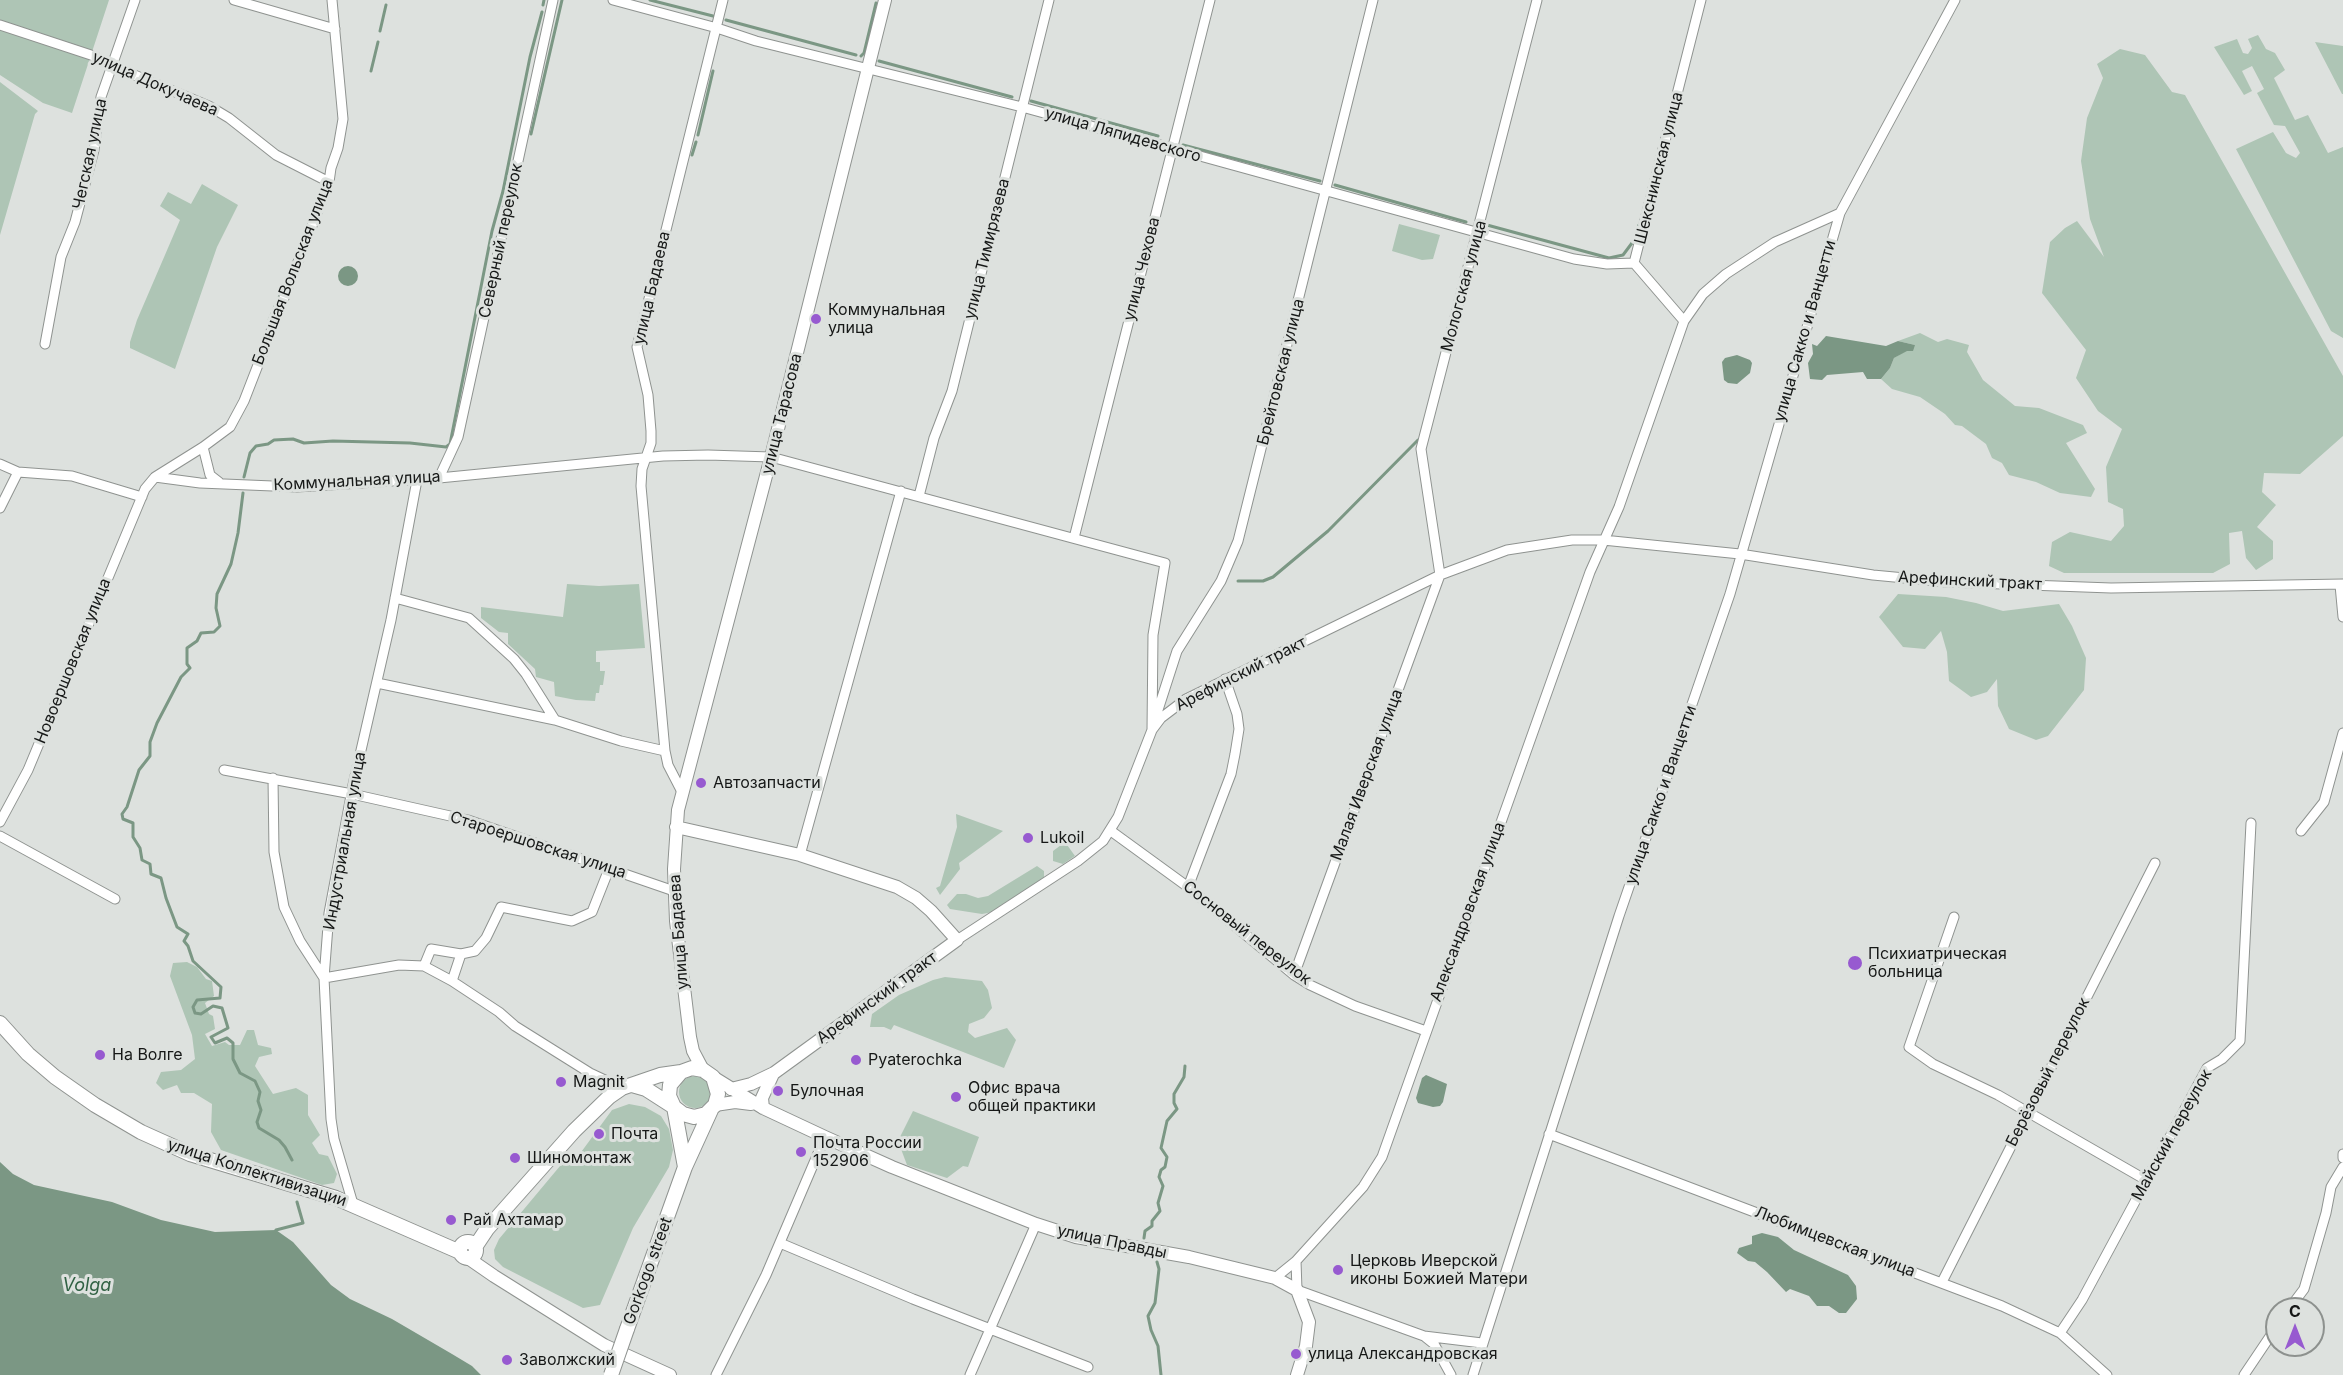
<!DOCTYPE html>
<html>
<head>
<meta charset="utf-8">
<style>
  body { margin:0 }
  #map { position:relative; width:2343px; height:1375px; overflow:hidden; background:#dde1de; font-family:Inter,sans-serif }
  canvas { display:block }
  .north { position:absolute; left:2265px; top:1297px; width:60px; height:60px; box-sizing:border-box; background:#dde1de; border:2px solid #8d918e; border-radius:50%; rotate:0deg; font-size:16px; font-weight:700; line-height:24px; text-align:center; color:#161817 }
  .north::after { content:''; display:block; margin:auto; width:21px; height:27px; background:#975ad0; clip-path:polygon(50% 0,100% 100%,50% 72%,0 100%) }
</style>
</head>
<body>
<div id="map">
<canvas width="2343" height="1375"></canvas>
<div class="north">С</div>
</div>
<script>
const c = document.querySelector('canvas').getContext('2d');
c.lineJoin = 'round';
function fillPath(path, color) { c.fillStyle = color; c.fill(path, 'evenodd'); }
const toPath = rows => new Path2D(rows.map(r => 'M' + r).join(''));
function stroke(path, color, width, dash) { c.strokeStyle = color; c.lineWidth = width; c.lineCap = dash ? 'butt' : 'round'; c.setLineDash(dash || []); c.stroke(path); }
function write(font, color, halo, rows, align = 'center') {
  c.font = font + ' Inter,sans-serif'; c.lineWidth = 6; c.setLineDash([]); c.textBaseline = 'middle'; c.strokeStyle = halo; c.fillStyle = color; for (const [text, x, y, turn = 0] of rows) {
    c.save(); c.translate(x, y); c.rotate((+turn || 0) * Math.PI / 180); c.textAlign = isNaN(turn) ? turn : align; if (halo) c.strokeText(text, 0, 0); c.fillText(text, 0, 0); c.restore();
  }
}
const green = toPath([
  [0,0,109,0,72,113,43,103,0,75],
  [2258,35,2266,49,2275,53,2285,70,2274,78,2295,120,2308,115,2328,153,2343,147,2343,338,2331,331,2236,149,2273,132,2286,153,2296,158,2300,153,2285,126,2274,125,2257,93,2264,89,2252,66,2242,71,2252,91,2244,95,2214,47,2237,39,2243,53,2248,54,2252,48,2248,39],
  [2315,42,2343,46,2343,94,2342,94],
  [2120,49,2145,55,2172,92,2185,95,2343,376,2343,436,2300,474,2264,473,2262,492,2276,505,2257,527,2273,541,2273,559,2256,570,2246,558,2242,531,2229,533,2230,564,2213,573,2064,573,2049,566,2052,542,2070,532,2111,541,2124,526,2123,509,2108,502,2106,467,2122,429,2098,411,2076,378,2086,350,2042,293,2050,242,2065,228,2077,221,2104,257,2090,219,2081,161,2087,118,2103,78,2097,64],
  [0,82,38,111,35,114,0,235],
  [202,184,238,205,217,247,175,369,130,348,130,342,137,320,180,220,160,206,168,192,191,204],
  [1399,224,1440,235,1433,259,1422,260,1392,251],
  [1920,333,1938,342,1947,339,1969,345,1967,352,1983,380,2015,406,2039,408,2083,425,2087,433,2066,443,2095,489,2091,497,2060,493,2036,482,2009,475,2002,463,1992,458,1986,444,1962,426,1955,425,1945,414,1920,397,1892,389,1881,379,1890,368,1894,358,1915,345,1898,341],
  [567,584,599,586,639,584,645,648,596,651,596,662,600,662,600,671,605,671,603,685,600,685,599,693,596,693,595,701,576,700,555,696,554,682,536,677,535,669,508,644,508,633,499,632,481,618,481,607,563,617],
  [1898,594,1946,597,1976,603,2003,611,2059,604,2072,626,2086,658,2084,690,2048,736,2036,740,2009,729,1998,706,1997,679,1987,692,1971,697,1949,681,1947,652,1941,631,1925,649,1903,647,1879,617],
  [956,814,1003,831,959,863,960,869,940,895,936,888,940,886,957,827],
  [1065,842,1075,856,1063,864,1053,861,1053,851],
  [1037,866,1044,871,1044,878,993,912,982,914,969,912,950,909,947,905,957,894,966,894,978,898,988,896],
  [187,962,197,967,206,979,212,981,214,996,205,1003,209,1014,213,1016,215,1029,205,1034,212,1046,225,1042,229,1045,240,1045,247,1030,254,1030,258,1045,271,1048,272,1054,259,1057,255,1066,273,1094,296,1088,308,1095,308,1115,320,1135,312,1143,319,1154,328,1156,337,1174,334,1183,322,1185,221,1150,211,1132,212,1104,194,1093,181,1093,177,1085,163,1090,156,1083,161,1072,181,1070,195,1059,192,1035,170,976,173,963],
  [945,977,982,981,988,990,992,1008,984,1018,969,1024,968,1032,975,1038,1007,1028,1016,1040,1004,1068,894,1025,891,1030,884,1027,870,1027,872,1014,899,995,933,980],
  '679 1092a16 16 0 1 1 32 0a16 16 0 1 1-32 0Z',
  [629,1104,645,1107,661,1116,669,1129,673,1150,669,1167,633,1228,600,1305,583,1308,503,1267,495,1259,494,1250,499,1239,560,1166,579,1155,612,1110],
  [913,1111,979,1137,968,1167,963,1166,947,1178,907,1165,898,1141]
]);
const water = toPath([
  '338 276a10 10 0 1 1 20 0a10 10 0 1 1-20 0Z',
  [1826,336,1886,346,1898,341,1915,345,1913,351,1907,351,1894,358,1890,368,1881,379,1867,379,1863,372,1827,375,1822,380,1810,379,1808,363,1813,354,1812,344,1817,346],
  [1737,355,1750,360,1752,363,1750,373,1737,384,1728,383,1724,380,1722,362,1725,358],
  [1426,1075,1447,1084,1443,1102,1440,1106,1433,1107,1418,1103,1416,1098,1422,1078],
  [0,1162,13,1174,34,1185,112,1202,161,1220,215,1232,276,1230,293,1242,331,1285,350,1299,392,1319,452,1354,472,1366,481,1375,0,1375],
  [1762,1233,1778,1237,1794,1250,1848,1275,1856,1286,1857,1299,1846,1313,1839,1313,1829,1306,1817,1306,1809,1296,1790,1289,1786,1292,1767,1272,1755,1262,1748,1261,1737,1253,1739,1248,1752,1244,1752,1236]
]);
const stream = toPath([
  [650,0,713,16],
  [543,5,544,0],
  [726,20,856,55],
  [380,31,386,5],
  [861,56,864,53,876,3],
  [879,61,1012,97],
  [371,71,378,42],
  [1031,101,1158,136],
  [531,134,562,0],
  [698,135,713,71],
  [1183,145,1320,181],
  [692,155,696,142],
  [1335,185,1466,222],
  [1487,225,1609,258,1623,255,1635,239,1639,225],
  [286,280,290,271],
  [269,320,281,293],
  [244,477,250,453,256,446,268,444,274,440,293,439,304,443,333,441,410,443,446,447,450,444,492,231,503,191,530,57,542,12],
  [243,493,238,533,231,564,217,594,216,608,220,626,214,632,201,633,197,641,187,648,187,664,190,668,181,677,157,723,150,742,150,756,139,770,127,807,122,814,123,819,133,823,133,837,140,848,142,860,150,864,151,874,161,878,166,898,177,927,188,934,184,941,188,946,193,961,221,987,220,998,197,1000,193,1007,195,1013,201,1014,213,1006,222,1008,228,1028,211,1037,215,1043,227,1038,233,1043,233,1059,240,1073,255,1081,260,1092,258,1101,261,1110,257,1122,259,1128,279,1140,285,1147,292,1160],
  [1238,581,1263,581,1273,577,1328,531,1418,440],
  [275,1232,276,1230,303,1223,297,1202],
  [1144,1238,1145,1231,1152,1226,1152,1221,1160,1211,1158,1203,1163,1186,1159,1177,1161,1170,1165,1167,1167,1157,1161,1148,1167,1121,1177,1109,1174,1103,1174,1094,1184,1077,1185,1066],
  [1157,1262,1159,1269,1155,1303,1148,1316,1151,1330,1158,1346,1161,1375]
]);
const street = toPath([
  [234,0,335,29],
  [613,0,717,28,756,41,1022,107,1574,259,1607,264,1634,263],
  [0,25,91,55,120,69,209,106,229,118,276,155,329,182],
  [1684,321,1634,263,1701,0],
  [45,344,61,257,75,222,94,150,101,97,135,0],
  [203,447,210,475,219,482],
  [0,464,18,472,72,476,142,497],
  [155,477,200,483,297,487,439,478,663,456,708,455,771,457,1165,563,1153,635,1152,730],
  [439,478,458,437,553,0],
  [919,496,934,438,952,391,1049,0],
  [0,508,18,472],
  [1074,538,1210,0],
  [2340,585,2343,617],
  [395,598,469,618,514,659,526,674,555,720],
  [377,683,555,720,621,741,665,751],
  [1156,716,1177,651,1221,581,1238,541,1373,0],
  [224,770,352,794,468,820,674,891],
  [273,778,274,852,284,907,300,941,324,978,399,965,424,966,452,981,499,1012,515,1026,590,1073,622,1088],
  [682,792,668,765,665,751,641,486,642,469,651,443,651,431,648,395,637,347,723,0],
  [0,822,28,770,145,489,155,477,203,447,230,427,244,401,329,182,331,168,338,148,343,119,332,0],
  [1111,831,1188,887,1294,975,1310,985,1355,1006,1426,1031],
  [2301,831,2324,802,2343,733],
  [0,836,115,899],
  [800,855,901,491],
  [1188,887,1231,774,1235,754,1239,729,1237,714,1225,679],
  [1954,917,1909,1047,1933,1064,1998,1095,2146,1180],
  [957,940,1078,861,1103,841,1118,817,1152,730,1161,718,1186,699,1440,575,1507,550,1572,540,1603,540,1740,554,1873,575,1947,582,2111,588,2343,584],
  [424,966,431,949,461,954,475,951,486,938,501,907,572,921,592,912,609,869],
  [1294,975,1440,575,1421,449,1537,0],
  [452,981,461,954],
  [1549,1134,2002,1306,2060,1333,2107,1375],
  [2343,1154,2343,1158],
  [353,1204,334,1139,331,1119,324,978,329,913,353,785,391,620,417,480],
  [780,1243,913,1299,1088,1367],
  [1296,1261,1297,1290,1424,1336,1434,1344,1451,1375],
  [1275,1278,1296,1261,1363,1187,1382,1157,1590,572,1619,507,1684,321,1703,294,1726,274,1775,242,1840,213],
  [1942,1282,2155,863],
  [2289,1309,2304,1289,2326,1213,2331,1187,2343,1167],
  [2060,1333,2082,1300,2207,1068,2222,1059,2240,1041,2251,823],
  [1424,1336,1482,1343,1481,1347],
  [716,1375,766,1275,825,1137],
  [970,1375,1036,1224],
  [1473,1375,1619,916,1730,594,1840,213,1955,0],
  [2244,1375,2277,1326]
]);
const secondary = toPath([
  [676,827,800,855,897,887,916,898,931,911,957,940,774,1073,751,1084,731,1089],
  [703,1070,693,1051,690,1037,676,921,674,869,678,810,771,457,885,0],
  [713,1077,763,1108,825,1137,892,1167,1036,1224,1076,1237,1189,1257,1275,1278,1297,1290,1309,1322,1306,1346,1297,1375],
  [715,1105,735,1102,751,1104],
  [763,1108,762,1098,773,1074],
  [468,1258,494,1276,604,1345,670,1375]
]);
const primary = toPath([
  [0,1023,28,1054,55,1077,95,1105,141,1132,190,1154,336,1198,460,1252],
  [632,1085,646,1089,674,1107,683,1114,694,1117,706,1114,715,1105,718,1094,713,1077,703,1070,692,1068,681,1072,670,1085,669,1096,674,1107,685,1167],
  '460 1250a8 8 0 1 1 16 0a8 8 0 1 1-16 0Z',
  [475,1247,487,1229,574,1131,609,1097,622,1088,660,1075,681,1072],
  [627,1329,685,1167,711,1110]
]);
const primaryBridge = toPath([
  [611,1375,627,1329]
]);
const markers = [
  [816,319,6,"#975ad0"],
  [701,783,6,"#975ad0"],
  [1028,838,6,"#975ad0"],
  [1855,963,8,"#975ad0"],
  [100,1055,6,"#975ad0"],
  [856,1060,6,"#975ad0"],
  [561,1082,6,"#975ad0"],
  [778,1091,6,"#975ad0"],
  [956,1097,6,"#975ad0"],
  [599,1134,6,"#975ad0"],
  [801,1152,6,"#975ad0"],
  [515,1158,6,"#975ad0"],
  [451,1220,6,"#975ad0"],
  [1338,1270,6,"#975ad0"],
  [1296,1354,6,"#975ad0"],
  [507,1360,6,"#975ad0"]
];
const streetNames = [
  ["улица Докучаева",155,84,24],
  ["улица Ляпидевского",1123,135,16],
  ["Чегская улица",90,154,-78],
  ["Шекснинская улица",1659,168,-76],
  ["Северный переулок",501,241,-78],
  ["улица Тимирязева",987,249,-76],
  ["улица Чехова",1142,269,-76],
  ["Большая Вольская улица",293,272,-69],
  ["Мологская улица",1464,286,-75],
  ["улица Бадаева",652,288,-77],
  ["улица Сакко и Ванцетти",1805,331,-74],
  ["Брейтовская улица",1281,372,-76],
  ["улица Тарасова",782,414,-76],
  ["Коммунальная улица",357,481,-3],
  ["Арефинский тракт",1970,581,3],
  ["Новоершовская улица",73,661,-68],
  ["Арефинский тракт",1241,674,-27],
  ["Малая Иверская улица",1367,775,-70],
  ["улица Сакко и Ванцетти",1661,795,-71],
  ["Индустриальная улица",345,841,-80],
  ["Староершовская улица",538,845,18],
  ["Александровская улица",1468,912,-70],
  ["улица Бадаева",679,932,-94],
  ["Сосновый переулок",1247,933,38],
  ["Арефинский тракт",877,998,-36],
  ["Берёзовый переулок",2048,1072,-63],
  ["Майский переулок",2172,1135,-61],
  ["улица Коллективизации",257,1173,18],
  ["улица Правды",1112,1242,12],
  ["Любимцевская улица",1835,1242,21],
  ["Gorkogo street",648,1271,-70]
];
const poiNames = [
  ["Коммунальная",828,310],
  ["улица",828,328],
  ["Автозапчасти",713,783],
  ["Lukoil",1040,838],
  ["Психиатрическая",1868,954],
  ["больница",1868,972],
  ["На Волге",112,1055],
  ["Pyaterochka",868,1060],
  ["Magnit",573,1082],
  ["Офис врача",968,1088],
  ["общей практики",968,1106],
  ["Булочная",790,1091],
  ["Почта",611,1134],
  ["Почта России",813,1143],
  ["152906",813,1161],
  ["Шиномонтаж",527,1158],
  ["Рай Ахтамар",463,1220],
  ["Церковь Иверской",1350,1261],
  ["иконы Божией Матери",1350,1279],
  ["улица Александровская",1308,1354],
  ["Заволжский",519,1360]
];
const waterNames = [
  ["Volga",87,1286]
];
fillPath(green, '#aec5b5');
fillPath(water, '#7b9784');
stroke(stream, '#7b9784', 3);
stroke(street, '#8f9390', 11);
stroke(secondary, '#8f9390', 14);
stroke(primary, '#8f9390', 16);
stroke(street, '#fff', 9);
stroke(secondary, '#fff', 12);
stroke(primary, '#fff', 14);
stroke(primaryBridge, '#8f9390', 16, []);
stroke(primaryBridge, '#fff', 14);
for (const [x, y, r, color] of markers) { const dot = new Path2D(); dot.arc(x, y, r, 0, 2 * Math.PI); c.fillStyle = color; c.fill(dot); stroke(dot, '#dde1de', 2); }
write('16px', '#161817', '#dde1de', streetNames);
write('16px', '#161817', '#dde1de', poiNames, 'left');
write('italic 18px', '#316244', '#dde1de', waterNames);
</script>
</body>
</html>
